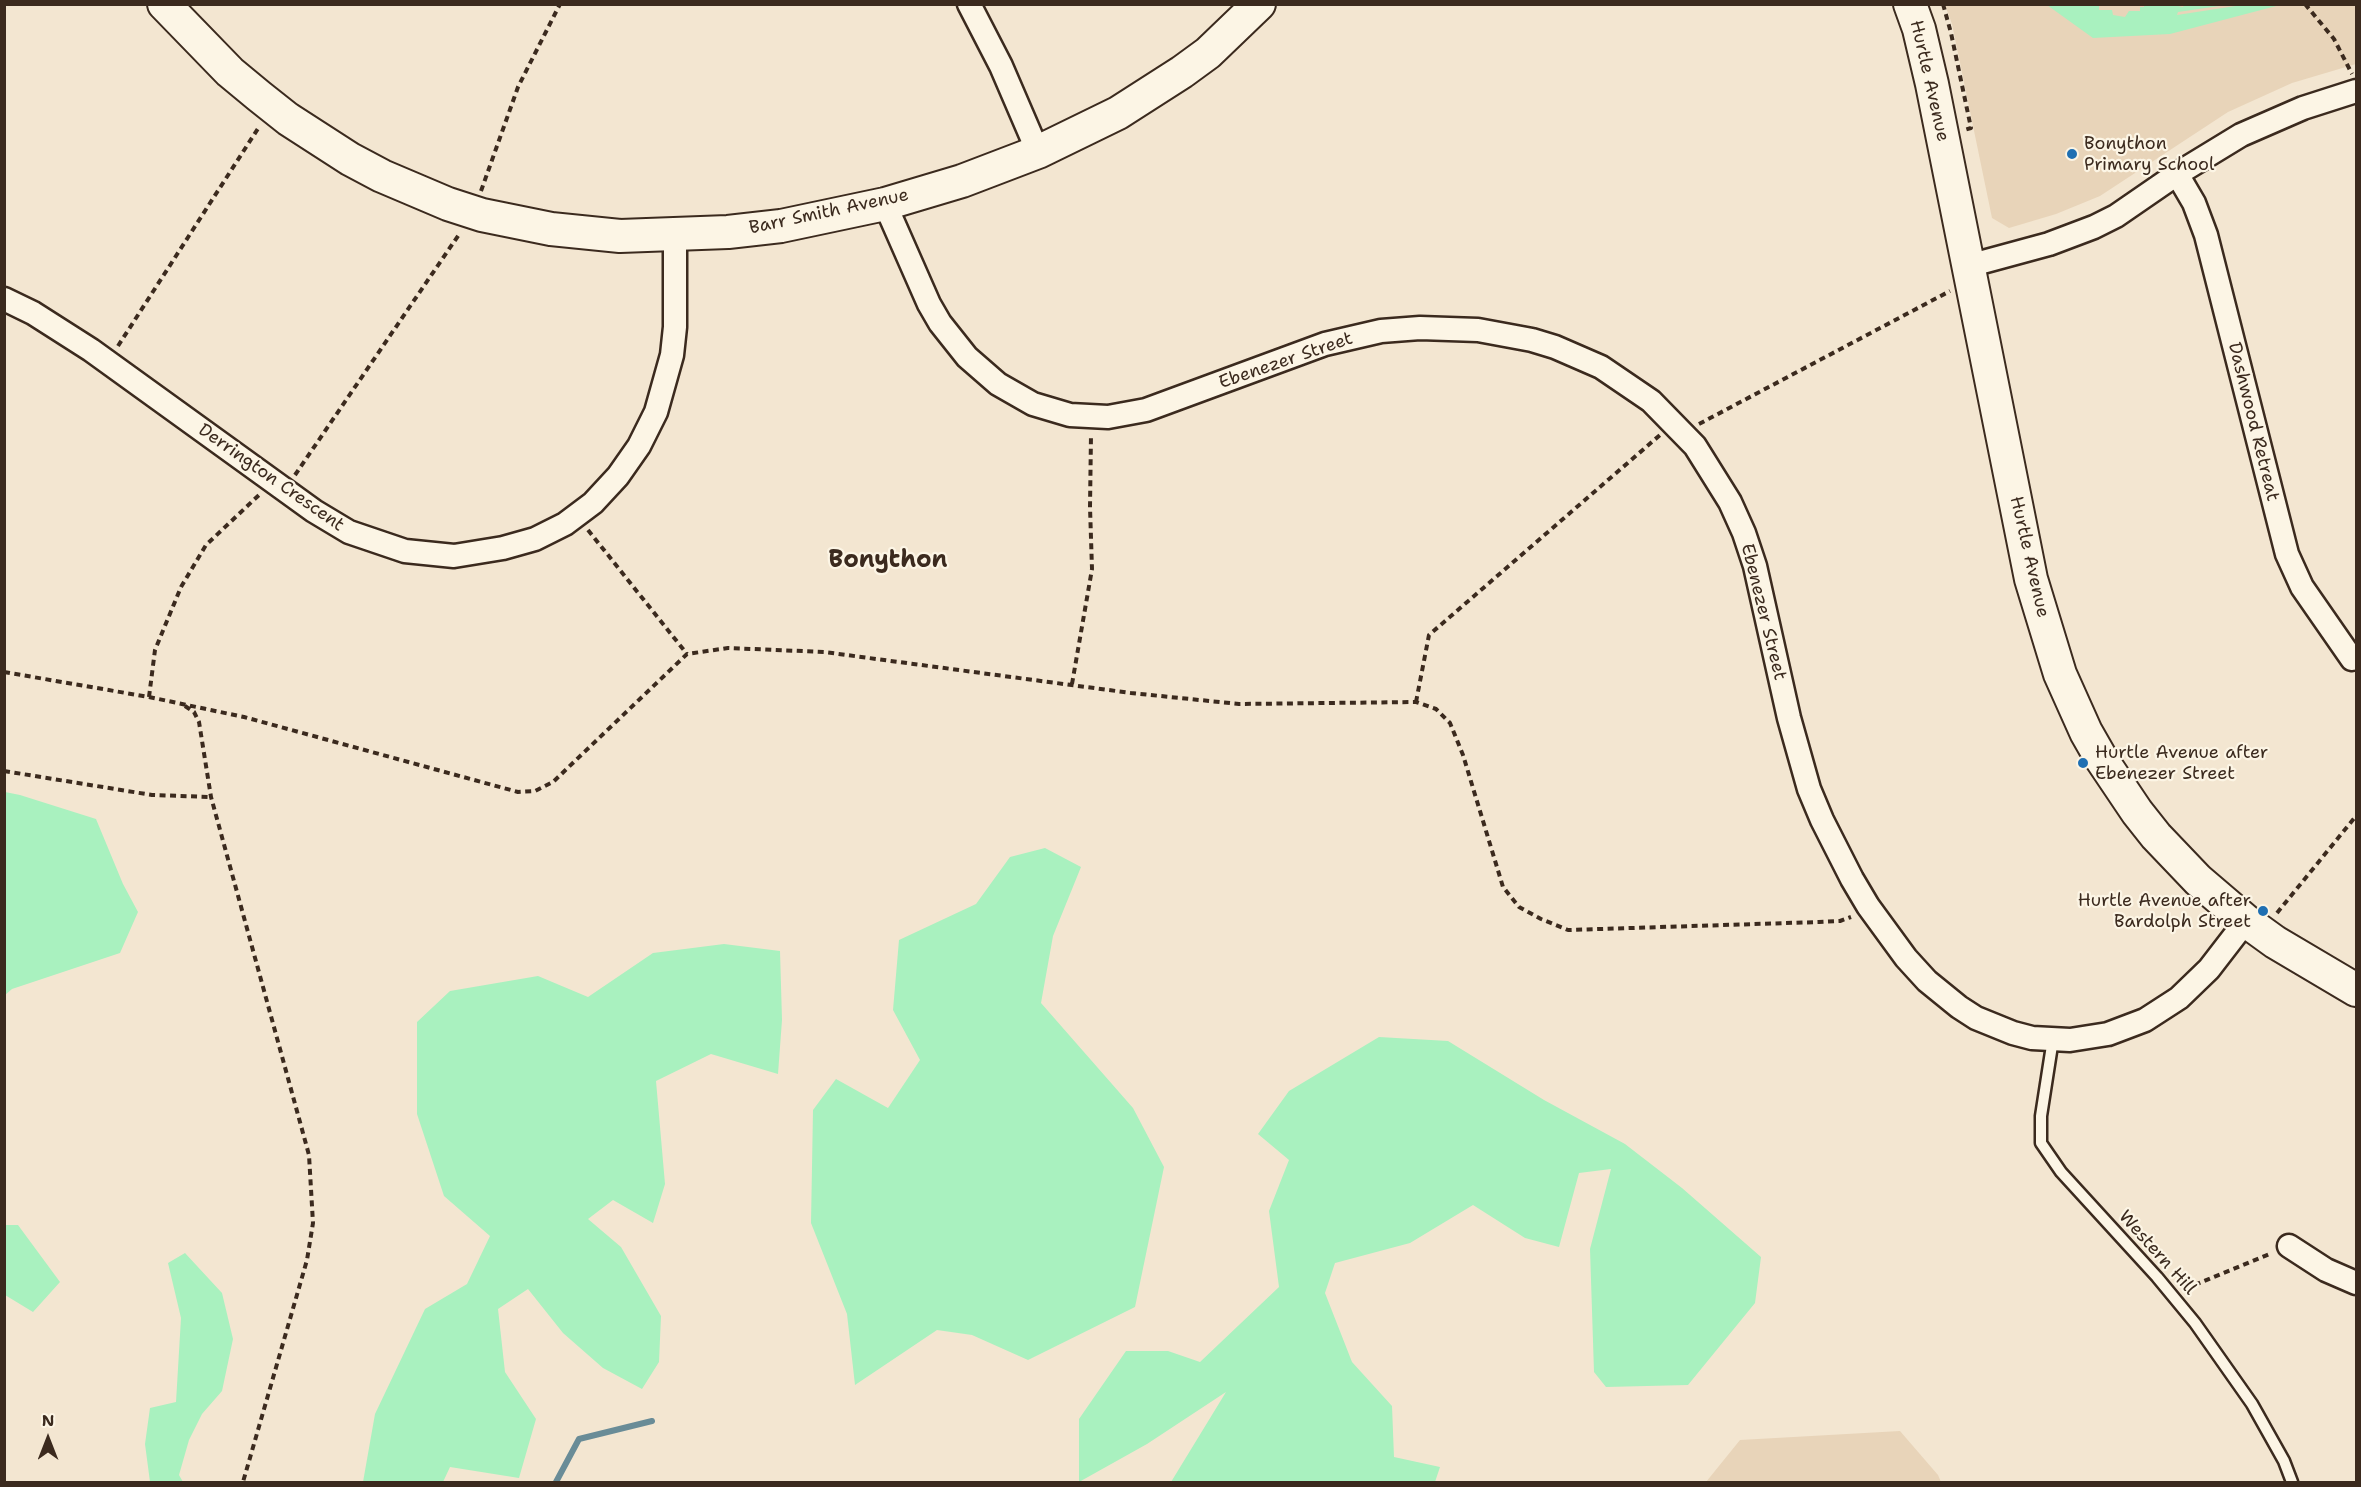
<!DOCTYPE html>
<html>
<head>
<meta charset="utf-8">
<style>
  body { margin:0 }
  #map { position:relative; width:2361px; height:1487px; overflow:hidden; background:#f3e6d1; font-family:"Shantell Sans",sans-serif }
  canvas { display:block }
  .frame { position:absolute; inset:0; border:6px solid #3b2a1e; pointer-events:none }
  .north { position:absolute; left:18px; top:1409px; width:60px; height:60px; -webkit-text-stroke:4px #fcf5e5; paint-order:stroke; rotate:0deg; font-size:16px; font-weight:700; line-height:24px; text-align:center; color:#3b2a1e }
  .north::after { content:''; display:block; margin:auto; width:21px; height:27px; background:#3b2a1e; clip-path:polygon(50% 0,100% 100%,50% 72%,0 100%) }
</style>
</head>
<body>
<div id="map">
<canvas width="2361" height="1487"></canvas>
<div class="frame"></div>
<div class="north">N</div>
</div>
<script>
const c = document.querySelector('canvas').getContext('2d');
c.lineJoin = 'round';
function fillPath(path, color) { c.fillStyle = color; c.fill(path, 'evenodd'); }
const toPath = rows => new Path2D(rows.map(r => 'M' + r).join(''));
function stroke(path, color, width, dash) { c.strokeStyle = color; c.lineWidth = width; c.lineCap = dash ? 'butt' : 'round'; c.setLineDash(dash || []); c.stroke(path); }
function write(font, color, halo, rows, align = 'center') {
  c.font = font + ' "Shantell Sans",sans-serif'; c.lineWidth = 4.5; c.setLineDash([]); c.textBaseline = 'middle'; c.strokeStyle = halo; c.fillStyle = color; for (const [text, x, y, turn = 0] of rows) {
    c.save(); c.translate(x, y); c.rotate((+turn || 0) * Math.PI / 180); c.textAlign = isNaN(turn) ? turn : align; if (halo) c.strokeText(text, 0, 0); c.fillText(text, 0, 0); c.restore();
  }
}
const built = toPath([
  [1945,5,2356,5,2356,64,2292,83,2228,112,2100,196,2056,214,2009,228,1992,218,1952,24],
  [1900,1431,1938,1475,1941,1482,1706,1482,1740,1440]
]);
const green = toPath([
  [2047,5,2095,5,2099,6,2099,10,2112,10,2113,15,2125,17,2129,11,2140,11,2140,7,2144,7,2144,5,2177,5,2178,6,2183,7,2184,5,2226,5,2178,12,2177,15,2242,5,2280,5,2170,34,2093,38],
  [5,792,20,795,96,819,123,884,138,912,120,953,12,989,5,995],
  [1045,848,1081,867,1053,936,1041,1003,1133,1108,1164,1167,1135,1307,1028,1360,972,1335,937,1330,855,1385,847,1314,811,1223,813,1110,836,1079,888,1108,920,1060,893,1010,899,940,976,904,1010,857],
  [724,944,780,951,782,1020,778,1074,711,1054,656,1081,665,1184,653,1223,613,1200,588,1219,621,1247,661,1316,659,1362,642,1389,603,1368,563,1333,528,1289,498,1309,505,1372,536,1419,519,1478,450,1467,443,1482,363,1482,375,1414,425,1309,467,1284,490,1236,444,1196,417,1114,417,1022,450,991,538,976,588,997,653,953],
  [1379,1037,1448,1041,1544,1100,1625,1144,1682,1188,1761,1257,1755,1303,1688,1385,1606,1387,1594,1372,1590,1249,1611,1169,1579,1173,1559,1247,1525,1238,1473,1205,1410,1243,1335,1263,1325,1293,1352,1362,1392,1406,1394,1457,1440,1467,1435,1482,1171,1482,1226,1392,1147,1444,1079,1482,1079,1419,1126,1351,1168,1351,1200,1362,1279,1287,1269,1211,1289,1160,1258,1134,1289,1091],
  [4,1225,18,1225,60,1282,33,1312,5,1295],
  [185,1253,222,1293,233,1339,222,1391,202,1414,189,1440,179,1475,183,1482,150,1482,145,1444,150,1408,176,1402,181,1318,168,1263]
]);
const stream = toPath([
  [556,1482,579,1439,652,1421]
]);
const path = toPath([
  [1943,4,1951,33,1971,128,1964,130],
  [2305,4,2334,39,2352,74],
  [481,191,518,87,560,4],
  [118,346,259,127],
  [1699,424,1950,291],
  [295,475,460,233],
  [588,530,687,654],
  [4,672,149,697,244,717,518,792,535,791,553,782,687,654,728,648,824,652,1131,693,1239,704,1416,702,1436,709,1450,723,1463,755,1503,887,1519,907,1541,919,1568,930,1819,922,1840,921,1851,917],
  [1072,684,1092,569,1090,507,1091,435],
  [149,697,155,650,181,587,206,545,259,495],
  [1416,702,1429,635,1660,435],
  [185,706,194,712,199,722,211,797,309,1155,313,1223,307,1260,243,1482],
  [4,771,152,795,211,797],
  [2277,913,2356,816],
  [2185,1289,2272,1253]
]);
const lane = toPath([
  [2053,1039,2041,1116,2041,1143,2061,1172,2157,1277,2195,1323,2252,1404,2284,1461,2292,1482]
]);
const street = toPath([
  [969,4,1001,66,1038,152],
  [2177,174,2194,203,2206,235,2287,554,2302,587,2352,659],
  [885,204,929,304,940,323,967,357,998,384,1033,404,1070,415,1108,417,1146,410,1325,344,1381,331,1420,328,1478,330,1532,340,1555,347,1601,367,1651,401,1695,446,1730,502,1744,533,1755,566,1789,718,1809,789,1822,820,1852,879,1868,906,1906,958,1927,981,1959,1007,1976,1018,2013,1033,2032,1038,2070,1040,2108,1034,2145,1020,2179,998,2209,969,2246,921],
  [1968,266,2049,244,2094,227,2116,216,2177,174,2241,135,2303,108,2356,91],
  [4,299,33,313,91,350,314,511,349,532,405,551,454,556,503,548,535,539,565,524,593,503,618,476,639,446,656,412,672,355,675,327,675,235],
  [2289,1246,2326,1270,2356,1283]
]);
const secondary = toPath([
  [164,4,230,72,259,96,288,119,350,159,382,176,448,204,482,215,551,229,620,236,728,232,781,226,885,204,962,181,1038,152,1118,113,1182,72,1208,53,1259,4],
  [1910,4,1919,29,1932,84,2031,579,2060,674,2086,732,2102,760,2137,812,2156,836,2198,880,2246,921,2275,942,2356,990]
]);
const markers = [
  [2072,154,6,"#1f6fb2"],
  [2083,763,6,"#1f6fb2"],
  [2263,911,6,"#1f6fb2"]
];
const streetNames = [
  ["Hurtle Avenue",1929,81,77],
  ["Barr Smith Avenue",829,212,-12],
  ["Ebenezer Street",1286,361,-19],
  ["Dashwood Retreat",2253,422,76],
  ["Derrington Crescent",271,478,35],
  ["Hurtle Avenue",2029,557,77],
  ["Ebenezer Street",1763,612,76],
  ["Western Hill",2157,1253,48]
];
const poiNames = [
  ["Bonython",2084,144],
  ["Primary School",2084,165],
  ["Hurtle Avenue after",2095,753],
  ["Ebenezer Street",2095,774],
  ["Hurtle Avenue after",2251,901,"right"],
  ["Bardolph Street",2251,922,"right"]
];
const districtNames = [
  ["Bonython",888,561]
];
fillPath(built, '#e8d4b9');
fillPath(green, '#a9f1bf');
stroke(stream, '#698c97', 6);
stroke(lane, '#3b2a1e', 15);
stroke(street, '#3b2a1e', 27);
stroke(secondary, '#3b2a1e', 36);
stroke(path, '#3b2a1e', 4, [6, 4.5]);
stroke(lane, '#fcf5e5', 10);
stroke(street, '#fcf5e5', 22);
stroke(secondary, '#fcf5e5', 32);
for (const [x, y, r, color] of markers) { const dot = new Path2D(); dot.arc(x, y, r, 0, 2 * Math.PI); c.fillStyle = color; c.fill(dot); stroke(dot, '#fcf5e5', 2); }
write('18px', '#3b2a1e', '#fcf5e5', streetNames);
write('18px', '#3b2a1e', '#fcf5e5', poiNames, 'left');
write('bold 24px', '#3b2a1e', '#fcf5e5', districtNames);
</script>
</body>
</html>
